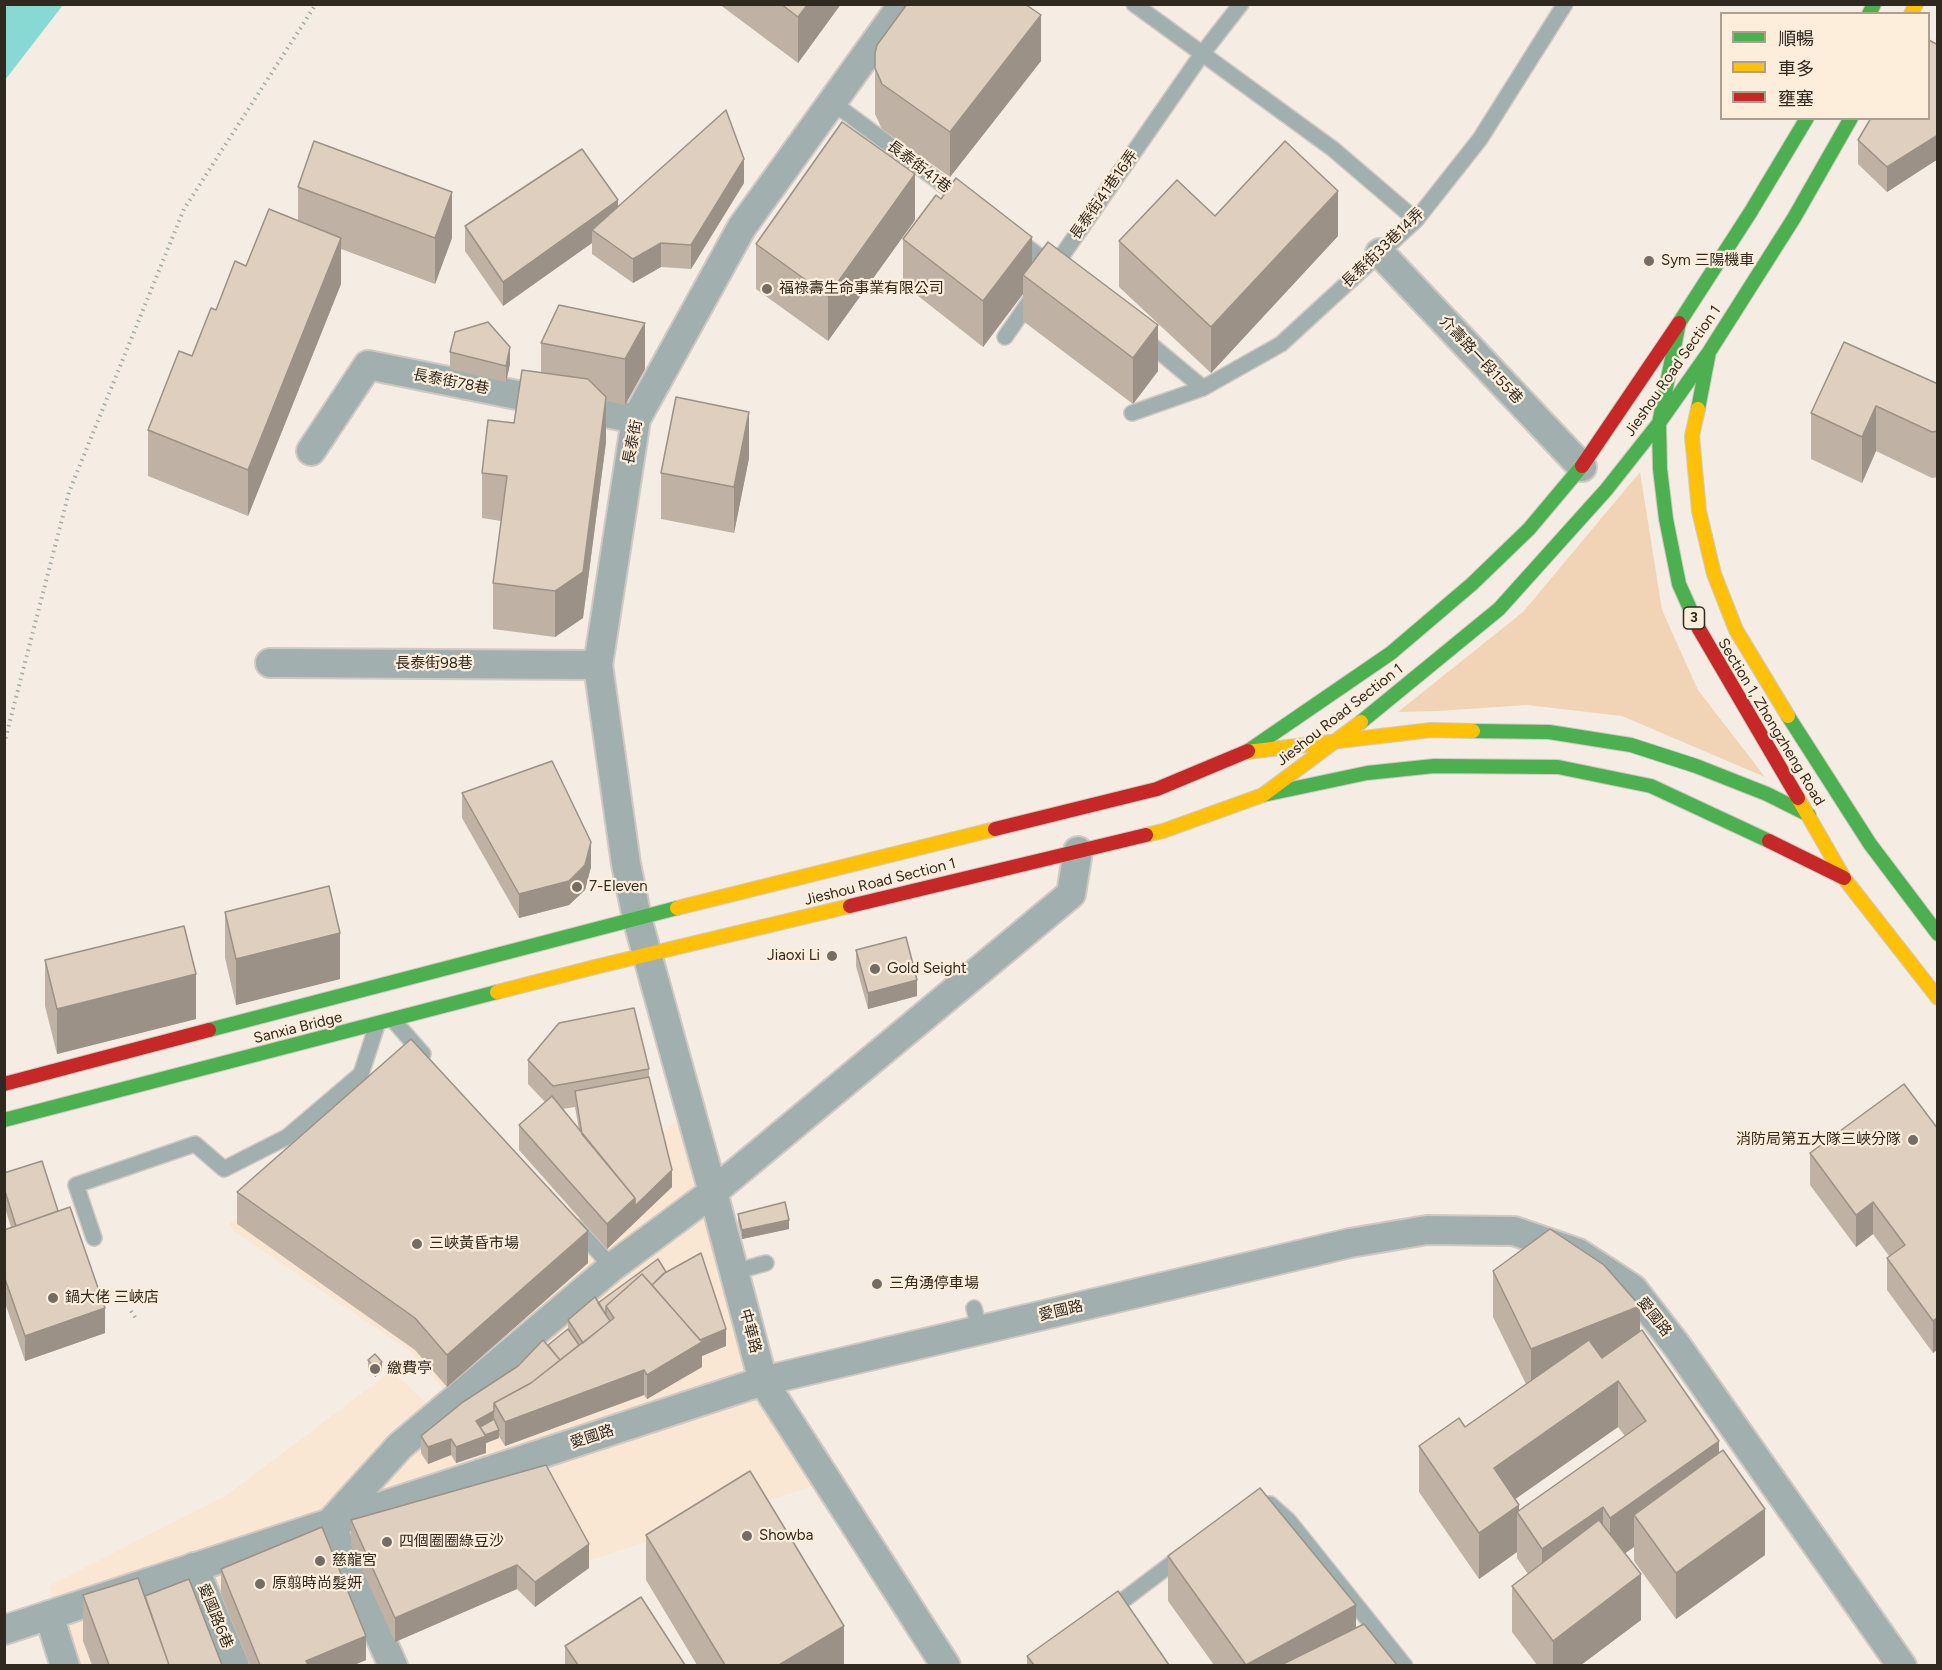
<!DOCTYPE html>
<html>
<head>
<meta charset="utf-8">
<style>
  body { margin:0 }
  #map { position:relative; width:1942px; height:1670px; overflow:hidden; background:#f5ece3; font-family:Figtree,"Noto Sans TC",sans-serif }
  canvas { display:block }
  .frame { position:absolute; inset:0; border:6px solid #302920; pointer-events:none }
  .legend { position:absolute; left:1720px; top:12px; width:210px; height:108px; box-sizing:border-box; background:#fdeddb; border:2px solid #ab9f90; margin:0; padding:8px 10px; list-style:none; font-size:18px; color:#302920 }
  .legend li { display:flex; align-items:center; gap:12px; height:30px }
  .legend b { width:30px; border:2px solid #ab9f90 }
</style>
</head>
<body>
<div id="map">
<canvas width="1942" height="1670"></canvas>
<div class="frame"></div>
<ul class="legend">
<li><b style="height:8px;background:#4caf50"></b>順暢</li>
<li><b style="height:8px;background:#ffc107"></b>車多</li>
<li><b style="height:8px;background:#c62828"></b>壅塞</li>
</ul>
</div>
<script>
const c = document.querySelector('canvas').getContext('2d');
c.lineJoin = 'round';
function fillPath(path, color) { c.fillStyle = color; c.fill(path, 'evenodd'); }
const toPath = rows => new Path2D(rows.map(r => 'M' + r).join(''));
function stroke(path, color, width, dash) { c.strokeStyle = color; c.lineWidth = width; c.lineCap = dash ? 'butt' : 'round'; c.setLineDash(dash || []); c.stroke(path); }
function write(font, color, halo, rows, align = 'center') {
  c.font = font + ' Figtree,"Noto Sans TC",sans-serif'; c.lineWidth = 4.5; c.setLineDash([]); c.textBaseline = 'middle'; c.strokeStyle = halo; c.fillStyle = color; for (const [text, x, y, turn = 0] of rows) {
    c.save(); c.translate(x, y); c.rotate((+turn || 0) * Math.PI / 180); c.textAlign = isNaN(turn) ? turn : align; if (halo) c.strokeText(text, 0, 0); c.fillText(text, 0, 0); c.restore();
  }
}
const built = toPath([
  [385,1084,558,1217,684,1115,758,1391,818,1484,278,1665,75,1665,49,1586,227,1495,391,1371,430,1406,445,1391,411,1352,234,1231,229,1224]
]);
const green = toPath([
  [1640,472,1662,610,1698,690,1765,777,1622,716,1527,705,1438,711,1398,712,1523,612]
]);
const water = toPath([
  [5,4,63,5,5,80,4,5]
]);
const path = toPath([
  [4,744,69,492,184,209,316,4],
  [131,1311,137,1320]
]);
const lane = toPath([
  [1134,4,1333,149,1416,220],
  [832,102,965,201],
  [1015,238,1054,267],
  [1052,270,1202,54,1241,4],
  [1005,337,1034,295],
  [1143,338,1203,388],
  [1132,413,1203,388,1281,344,1416,220,1480,139,1565,4],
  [394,1021,423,1054],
  [576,1227,612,1267],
  [94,1238,76,1185,195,1144,224,1169,287,1137,361,1074,377,1025],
  [734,1272,766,1263],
  [974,1308,979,1330],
  [1270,1504,1289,1521,1405,1666],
  [1109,1611,1183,1555]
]);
const street = toPath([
  [903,4,742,227,636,419,598,665,626,864,637,918,713,1192,763,1381,946,1666],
  [1380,253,1582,467],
  [311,451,368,365,636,419],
  [270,663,598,665],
  [194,1567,235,1666],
  [49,1615,65,1666],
  [4,1630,763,1381,1350,1243,1427,1230,1514,1231,1578,1253,1633,1289,1677,1346,1902,1666],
  [393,1666,330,1523,400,1446,612,1267,713,1192,1071,894,1078,851]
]);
const fast = toPath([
  [1869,14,1874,4],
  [1698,409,1709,352,1794,218,1851,118],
  [1699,629,1679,584,1666,519,1660,469,1659,423,1679,323,1750,213,1807,118],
  [1788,716,1870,844,1938,934],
  [1361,722,1499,609,1606,490,1659,423,1709,352],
  [1473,731,1549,732,1631,745,1696,766,1767,794,1809,815],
  [1248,751,1391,653,1472,584,1529,529,1582,466],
  [1263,795,1367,773,1434,766,1558,767,1651,786,1769,841],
  [209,1030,677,908],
  [4,1120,497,992]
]);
const slow = toPath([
  [1911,14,1916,4],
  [1698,409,1692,436,1699,511,1714,574,1736,630,1788,716],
  [1247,752,1431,730,1473,731],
  [1798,798,1844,878,1938,998],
  [1146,835,1163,831,1263,795,1361,722],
  [677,908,995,829],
  [497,992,599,966,850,906]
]);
const jam = toPath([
  [1582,466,1679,323],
  [1699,629,1798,798],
  [995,829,1157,789,1248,751],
  [1769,841,1844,878],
  [850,906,1146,835],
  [4,1084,209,1030]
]);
const wall = toPath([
  [719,4,841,4,798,63],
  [1938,45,1938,159,1887,192,1858,164,1858,140],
  [875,53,1041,61,950,177,882,129,875,114],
  [744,183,691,269,661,267,633,283,592,254,592,243,503,306,465,251,465,226,618,206],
  [298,187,452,238,435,284,341,249,341,284,248,516,148,476,148,430,192,356,216,310,246,266,298,220],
  [915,220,828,341,756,289,756,244],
  [1338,236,1211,373,1119,287,1119,241],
  [903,239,1032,263,1158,371,1133,404,1023,321,1023,294,983,347,903,284],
  [559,305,645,369,625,405,606,401,606,442,583,618,555,637,493,629,493,583,501,521,482,518,482,473,514,423,541,373,541,343],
  [450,352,510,364,506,382,450,369],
  [1938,384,1938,477,1932,478,1876,451,1862,483,1811,459,1811,413],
  [749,458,734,533,661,519,661,473],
  [462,793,591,867,585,890,569,905,519,918,462,818],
  [225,912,340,979,236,1005,225,958],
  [856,950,917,996,868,1009,856,966],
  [45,960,196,1019,57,1054,45,1006],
  [528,1060,649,1069,649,1077,672,1187,607,1249,519,1150,519,1125,545,1102,528,1084],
  [575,1107,579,1130,562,1109],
  [1938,1129,1938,1349,1933,1353,1887,1290,1887,1258,1889,1256,1873,1234,1856,1247,1810,1185,1810,1153],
  [4,1173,58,1211,105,1333,25,1361,4,1300,4,1230,11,1227,4,1205],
  [237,1192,588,1263,447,1387,415,1350,237,1224],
  [738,1214,789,1229,742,1239,738,1222],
  [1493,1271,1640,1331,1719,1453,1765,1555,1676,1619,1634,1561,1634,1547,1625,1553,1641,1620,1581,1665,1537,1665,1512,1632,1512,1586,1528,1574,1517,1558,1517,1552,1479,1579,1419,1492,1419,1446,1465,1427,1526,1384,1493,1317],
  [1618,1427,1625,1436,1519,1510,1515,1499],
  [666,1272,726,1346,702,1356,702,1367,647,1399,644,1395,505,1446,499,1436,499,1438,486,1443,486,1453,456,1463,451,1455,428,1464,421,1453,421,1436,548,1345,568,1329,568,1320,598,1303],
  [368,1360,382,1370,375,1377,368,1368],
  [351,1520,589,1568,535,1607,517,1589,395,1642,351,1545],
  [646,1535,844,1665,697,1665,646,1580],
  [1168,1556,1356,1628,1397,1665,1214,1665,1168,1601],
  [221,1569,366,1660,354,1665,250,1665,221,1594],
  [83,1595,145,1596,222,1665,92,1665,83,1641],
  [565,1646,685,1665,565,1665],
  [1027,1656,1169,1665,1027,1665]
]);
const shadedWall = toPath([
  [808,4,841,4,798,63,798,17],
  [1041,15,1041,61,950,177,950,132],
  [1938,135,1938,159,1887,192,1887,167],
  [744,159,744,183,691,269,691,245],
  [915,174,915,220,828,341,828,296],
  [1338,191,1338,236,1211,373,1211,327],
  [452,192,452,238,435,284,435,238],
  [618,200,618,224,592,230,592,243,503,306,503,282],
  [1032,237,1032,282,1023,275,1023,294,983,347,983,301],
  [341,238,341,284,248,516,248,470],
  [661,243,661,267,633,283,633,259],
  [645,323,645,369,625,405,625,359],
  [1158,325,1158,371,1133,404,1133,358],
  [510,347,510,364,506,382,506,366],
  [606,397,606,442,583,618,555,637,555,591],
  [1876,406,1876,451,1862,483,1862,437],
  [749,412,749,458,734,533,734,487],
  [591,842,591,867,585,890,569,905,519,918,519,894],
  [340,933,340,979,236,1005,236,959],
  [196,974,196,1019,57,1054,57,1009],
  [917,980,917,996,868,1009,868,993],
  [672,1170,672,1187,607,1249,607,1224,635,1198],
  [1873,1202,1873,1234,1856,1247,1856,1215],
  [789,1220,789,1229,742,1239,742,1230],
  [588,1231,588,1263,447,1387,447,1355],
  [1640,1306,1640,1352,1531,1395,1531,1349],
  [105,1308,105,1333,25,1361,25,1336],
  [1938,1317,1938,1349,1933,1353,1933,1321],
  [726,1329,726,1346,702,1356,702,1367,647,1399,647,1375,696,1343],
  [382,1362,382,1370,375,1377,375,1368],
  [644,1370,644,1395,505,1446,505,1422],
  [1618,1381,1618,1427,1494,1514,1494,1468],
  [494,1411,494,1428,480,1436,476,1421],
  [499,1430,499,1438,486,1443,486,1453,456,1463,456,1447],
  [451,1439,451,1455,428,1464,428,1447],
  [1719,1441,1719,1487,1634,1515,1634,1547,1610,1564,1610,1518],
  [1519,1505,1519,1515,1517,1512,1517,1552,1479,1579,1479,1533],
  [1603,1507,1603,1552,1542,1595,1542,1549],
  [1765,1509,1765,1555,1676,1619,1676,1573],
  [589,1544,589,1568,535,1607,535,1582],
  [517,1565,517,1589,395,1642,395,1618],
  [1641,1574,1641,1620,1581,1665,1553,1665,1553,1641],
  [1356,1605,1356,1651,1330,1665,1246,1665],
  [844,1626,844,1665,779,1665],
  [366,1636,366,1660,354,1665,306,1665,306,1661]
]);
const building = toPath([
  [781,4,808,4,798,17,781,4],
  [907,4,1025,4,1041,15,950,132,882,84,875,68,875,53,877,45,907,4],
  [1929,40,1938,45,1938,135,1887,167,1858,140,1871,118,1929,118,1929,40],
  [726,110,744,159,691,245,661,243,633,259,592,230,726,110],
  [842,122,915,174,828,296,756,244,842,122],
  [314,141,452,192,435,238,298,187,314,141],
  [1285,141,1338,191,1211,327,1119,241,1177,180,1215,216,1285,141],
  [582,149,618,200,503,282,465,226,582,149],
  [956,178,1032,237,983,301,903,239,936,195,941,199,956,178],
  [269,209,341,238,248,470,148,430,179,351,192,356,211,308,216,310,235,261,246,266,269,209],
  [1048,242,1158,325,1133,358,1023,275,1048,242],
  [559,305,645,323,625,359,541,343,559,305],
  [488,322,510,347,506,366,450,352,455,332,488,322],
  [1844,342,1938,384,1938,431,1932,432,1876,406,1862,437,1811,413,1844,342],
  [522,370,588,379,606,397,583,572,555,591,493,583,507,476,482,473,488,420,514,423,522,370],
  [676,397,749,412,734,487,661,473,676,397],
  [552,761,591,842,585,865,569,881,519,894,462,793,552,761],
  [329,886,340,933,236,959,225,912,329,886],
  [184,926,196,974,57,1009,45,960,184,926],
  [906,937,917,980,868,993,856,950,906,937],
  [634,1008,649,1069,553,1086,528,1060,559,1023,634,1008],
  [411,1039,588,1231,447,1355,415,1318,237,1192,411,1039],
  [649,1077,672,1170,635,1206,635,1198,582,1134,575,1091,649,1077],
  [1904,1084,1938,1129,1938,1317,1933,1321,1887,1258,1905,1245,1873,1202,1856,1215,1810,1153,1904,1084],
  [552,1096,635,1198,607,1224,519,1125,552,1096],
  [42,1161,58,1211,16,1226,4,1188,4,1173,42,1161],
  [785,1202,789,1220,742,1230,738,1214,785,1202],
  [70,1207,105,1308,25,1336,4,1276,4,1230,70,1207],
  [1550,1229,1604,1265,1640,1306,1531,1349,1493,1271,1550,1229],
  [701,1253,726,1329,700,1340,652,1285,663,1274,701,1253],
  [658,1259,666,1272,652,1285,642,1274,606,1306,606,1315,598,1303,658,1259],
  [642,1274,702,1342,647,1375,644,1370,505,1422,494,1403,531,1383,614,1318,606,1306,642,1274],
  [595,1297,610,1321,583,1343,568,1320,595,1297],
  [568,1329,579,1345,560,1360,548,1345,568,1329],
  [1642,1330,1719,1441,1610,1518,1603,1507,1542,1549,1517,1512,1646,1421,1618,1381,1494,1468,1519,1505,1479,1533,1419,1446,1459,1418,1465,1427,1589,1340,1602,1358,1642,1330],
  [543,1340,560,1360,531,1383,494,1403,494,1411,476,1421,486,1436,456,1447,451,1439,428,1447,421,1436,463,1402,518,1366,543,1340],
  [375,1354,382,1362,375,1368,368,1360,375,1354],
  [494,1419,499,1430,485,1435,480,1427,494,1419],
  [1723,1450,1765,1509,1676,1573,1634,1515,1723,1450],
  [546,1465,589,1544,535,1582,517,1565,395,1618,351,1520,546,1465],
  [750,1471,844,1626,779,1665,725,1665,646,1535,750,1471],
  [1260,1488,1356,1605,1246,1665,1168,1556,1260,1488],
  [1599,1520,1641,1574,1553,1641,1512,1586,1599,1520],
  [322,1527,366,1636,306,1661,308,1665,260,1665,221,1569,322,1527],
  [138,1578,168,1662,169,1665,109,1665,83,1595,138,1578],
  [189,1579,222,1665,169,1665,168,1662,145,1596,189,1579],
  [1118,1591,1169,1665,1034,1665,1027,1656,1118,1591],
  [641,1597,685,1665,578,1665,565,1646,641,1597],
  [1364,1624,1397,1665,1281,1665,1364,1624]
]);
const markers = [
  [1649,261,6,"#756d64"],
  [767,289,6,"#756d64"],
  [577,887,6,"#756d64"],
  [832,956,6,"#756d64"],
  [875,969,6,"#756d64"],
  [1913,1140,6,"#756d64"],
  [417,1244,6,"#756d64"],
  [877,1284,6,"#756d64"],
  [53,1298,6,"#756d64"],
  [375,1369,6,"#756d64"],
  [747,1536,6,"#756d64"],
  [387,1542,6,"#756d64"],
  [320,1561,6,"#756d64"],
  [260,1584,6,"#756d64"]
];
const shields = [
  [1694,618,21]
];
const shieldNames = [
  ["3",1694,618]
];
const streetNames = [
  ["長泰街41巷",919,167,37],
  ["長泰街41巷16弄",1104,195,-55],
  ["長泰街33巷14弄",1383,248,-44],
  ["介壽路一段155巷",1481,360,47],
  ["Jieshou Road Section 1",1673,371,-55],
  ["長泰街78巷",451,382,11],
  ["長泰街",633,442,-79],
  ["長泰街98巷",434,664],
  ["Jieshou Road Section 1",1340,715,-38],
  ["Section 1, Zhongzheng Road",1771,722,59],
  ["Jieshou Road Section 1",880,882,-14],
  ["Sanxia Bridge",298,1028,-14],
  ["愛國路",1061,1311,-13],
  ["愛國路",1654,1317,52],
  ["中華路",750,1331,75],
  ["愛國路",592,1437,-18],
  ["愛國路6巷",215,1616,68]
];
const poiNames = [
  ["Sym 三陽機車",1661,261],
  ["福祿壽生命事業有限公司",779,289],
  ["7-Eleven",589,887],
  ["Jiaoxi Li",820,956,"right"],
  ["Gold Seight",887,969],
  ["消防局第五大隊三峽分隊",1901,1140,"right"],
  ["三峽黃昏市場",429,1244],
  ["三角湧停車場",889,1284],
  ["鍋大佬 三峽店",65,1298],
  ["繳費亭",387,1369],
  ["Showba",759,1536],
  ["四個圈圈綠豆沙",399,1542],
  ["慈龍宮",332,1561],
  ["原翦時尚髮妍",272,1584]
];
fillPath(built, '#f9e6d3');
fillPath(green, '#f0d4b5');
fillPath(water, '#88d8d6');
stroke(lane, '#d0c9c2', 18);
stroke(street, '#d0c9c2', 32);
stroke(fast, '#d0c9c2', 16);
stroke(slow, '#d0c9c2', 16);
stroke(jam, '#d0c9c2', 16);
stroke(path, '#a2aca9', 4, [1.5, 4.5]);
stroke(lane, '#a1b0af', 15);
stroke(street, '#a1b0af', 28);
stroke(fast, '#4caf50', 14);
stroke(slow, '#ffc107', 14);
stroke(jam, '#c62828', 14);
fillPath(wall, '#bfb2a4');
fillPath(shadedWall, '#9b9186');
fillPath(building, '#decfbf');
stroke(building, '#9b9186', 1.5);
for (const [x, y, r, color] of markers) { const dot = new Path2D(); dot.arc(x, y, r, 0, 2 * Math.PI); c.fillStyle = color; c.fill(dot); stroke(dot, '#fdeddb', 2); }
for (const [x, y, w] of shields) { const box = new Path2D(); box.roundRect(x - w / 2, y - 11, w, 22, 4.5); c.fillStyle = '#fdeddb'; c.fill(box); stroke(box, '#302920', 1.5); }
write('bold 14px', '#302920', null, shieldNames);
write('15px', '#302920', '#fdeddb', streetNames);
write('15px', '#302920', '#fdeddb', poiNames, 'left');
</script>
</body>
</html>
